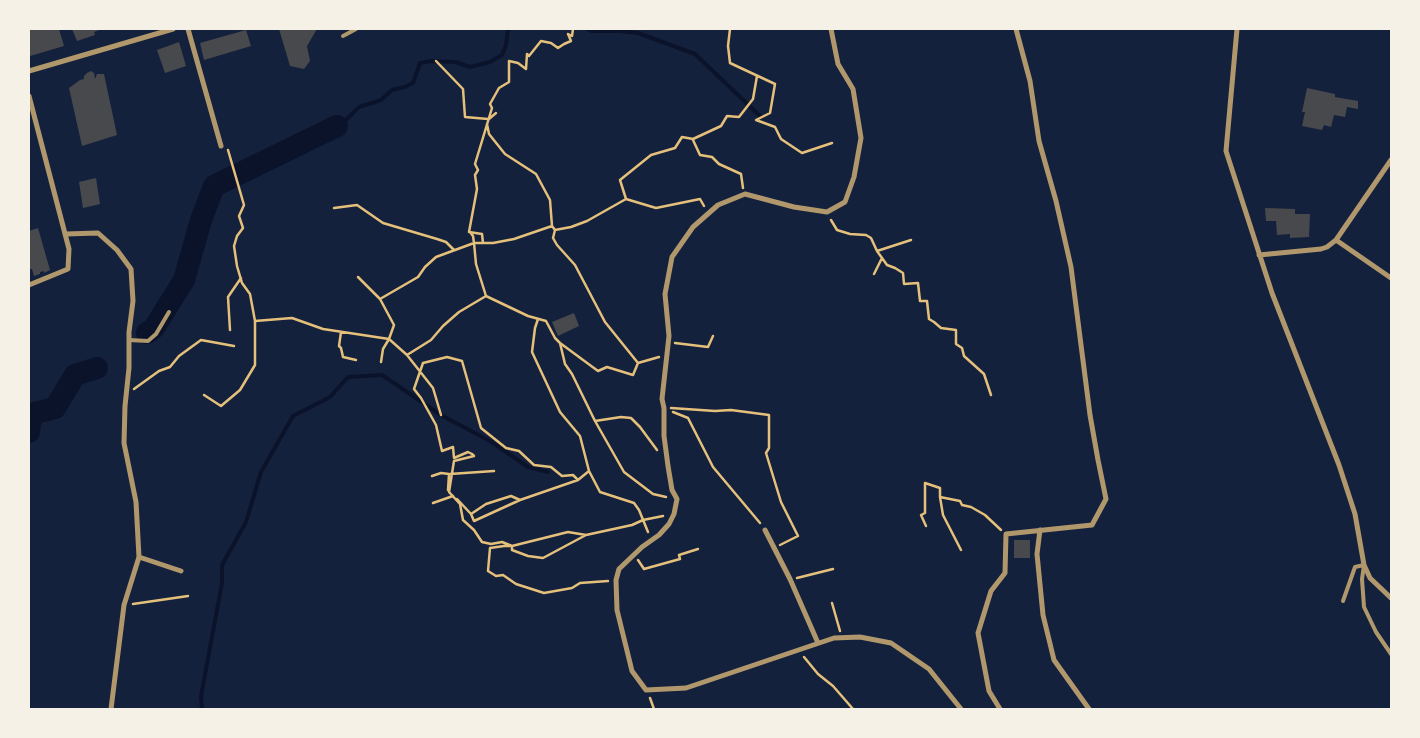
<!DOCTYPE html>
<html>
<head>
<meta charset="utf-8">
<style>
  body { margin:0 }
  #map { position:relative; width:1420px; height:738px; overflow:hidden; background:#14213d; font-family:Literata,serif }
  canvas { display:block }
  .frame { position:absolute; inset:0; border:30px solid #f6f1e7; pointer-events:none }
</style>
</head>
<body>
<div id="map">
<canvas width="1420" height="738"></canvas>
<div class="frame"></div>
</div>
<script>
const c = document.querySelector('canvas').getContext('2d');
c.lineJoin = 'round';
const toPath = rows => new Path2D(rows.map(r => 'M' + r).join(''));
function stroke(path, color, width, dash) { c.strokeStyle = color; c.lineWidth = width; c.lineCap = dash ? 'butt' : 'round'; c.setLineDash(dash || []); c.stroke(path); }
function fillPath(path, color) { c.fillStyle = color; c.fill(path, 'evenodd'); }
const stream = toPath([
  [587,29,592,31,619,31,638,33,695,54,761,117],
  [337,126,345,121,359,107,381,100,392,90,405,87,413,83,420,63,430,61,456,62,470,67,490,62,502,55,506,45,508,29],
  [202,709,201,696,222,583,222,565,246,522,261,472,293,416,330,397,348,377,382,375,441,415,490,441,528,467,548,472]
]);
const river = toPath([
  [147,333,154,328,184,280,201,220,214,186,337,126],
  [29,432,31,414,55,408,75,375,97,368]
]);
const building = toPath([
  [29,29,59,29,64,46,30,56,29,50],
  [72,29,102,29,94,32,95,35,77,41],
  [279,29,317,29,307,46,310,61,304,69,290,66],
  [246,30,251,46,204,60,200,43],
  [179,42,186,66,165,73,157,50],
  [91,71,94,73,95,79,97,74,104,74,117,135,82,146,69,88,80,80,84,79,84,76,87,73],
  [1307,88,1335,94,1335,97,1358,101,1358,109,1347,107,1345,117,1334,115,1331,127,1324,125,1322,130,1302,126,1305,112,1302,112],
  [96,178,100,204,83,208,79,182],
  [1265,208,1295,209,1295,214,1310,214,1309,237,1290,238,1290,234,1277,235,1276,221,1266,221],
  [38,228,50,270,44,273,44,271,40,272,40,274,34,276,32,269,30,269,29,266,29,260,30,260,29,255,29,231],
  [574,313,579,326,558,336,552,322],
  [1014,540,1030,540,1030,558,1014,558]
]);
const path = toPath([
  [730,29,728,46,730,63,775,84,770,113,756,120,775,127,781,139,802,153,832,143],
  [436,61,463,89,465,117,488,119],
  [489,119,496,113],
  [487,124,489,134,505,154,536,174,550,200,552,226,555,230,553,238,557,245,575,265,605,322,638,363],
  [693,140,700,155,712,157,719,164,741,174,743,188],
  [228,150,244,205,239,216,243,228,237,236,234,246,237,266,242,283,250,294,255,321],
  [626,199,620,180,651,155,675,148,682,137,693,139,721,126,727,116,739,117,753,99,757,76],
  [334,208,357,205,383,223,437,239,446,242,454,250],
  [831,220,837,230,850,234,866,235,871,238,877,251,887,265,895,268,903,273,904,284,918,283,920,301,927,301,929,319,934,322,941,328,956,330,956,344,962,348,964,356,984,374,991,395],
  [555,230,571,227,587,221,626,199,656,208,700,199,704,206],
  [470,232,473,236,474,243,493,243,514,239,552,226],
  [483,243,482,234,469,232,477,189,475,175,478,170,475,164,492,108,490,104,499,88,509,82,509,61,518,63,526,69,527,54,529,56,541,41,551,43,558,48,564,44,571,41,568,34,572,36,573,29],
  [877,251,911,240],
  [874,274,882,258],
  [358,277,380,299,394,325,389,339,383,349,381,362],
  [380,299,418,277,425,267,436,257,474,243,476,264,486,296,528,316,546,321,555,338,560,343,598,371,607,367,633,375,638,363,659,357],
  [538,319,535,328,532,352,560,412,580,436,589,471],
  [230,330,228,297,241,278],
  [341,332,339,346,341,348,343,357,356,360],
  [560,343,565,364,572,374,595,421,624,472,653,494,666,497],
  [675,343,708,347,713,336],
  [407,355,433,388,441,415],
  [134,389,159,371,170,367,179,356,201,340,234,346],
  [204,395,221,406,240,390,255,365,255,321,292,318,323,329,389,339,407,355,431,340,443,326,459,312,486,296],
  [671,408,715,411,731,410,769,415,769,448,766,453,781,502,798,536,780,545],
  [673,412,688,418,713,467,760,523],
  [595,421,621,417,631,418,640,427,657,450],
  [450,474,494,471],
  [432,476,441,473,449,474,448,490],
  [578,480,573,475,562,476,551,467,534,465,519,451,506,448,481,428,462,361,447,357,423,363,414,389,421,398,436,425,442,451,453,447,454,458,468,452,472,454,474,456,454,461,449,492,460,504,463,520,474,530,482,542,491,544,502,542,512,546,504,546,490,548,488,571,496,576,503,575,516,584,544,593,572,588,580,583,608,581],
  [940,497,943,515,961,550],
  [457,499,471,514,474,521,520,500],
  [433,503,453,496],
  [471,514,486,504,511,496,520,500,578,480,589,471,600,492,634,503,639,510,648,532],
  [926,526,921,515,925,513,925,483,940,488,940,497,960,501,962,505,971,507,985,515,1001,530],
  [586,535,543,558,528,556,512,550,512,546,568,532,586,535,632,525,643,520,663,516],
  [638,560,644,569,680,559,679,555,698,549],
  [797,578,833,569],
  [832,603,840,631],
  [133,604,188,596],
  [804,657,818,674,833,686,853,709],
  [650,698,654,709]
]);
const service = toPath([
  [343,36,356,29],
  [129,340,148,341,156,334,169,312],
  [1343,601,1355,567,1364,565,1362,579,1364,607,1376,632,1391,654]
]);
const minor = toPath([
  [188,29,221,146],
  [831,29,838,64,853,89,861,138,854,177,845,202,827,212,794,207,745,194,718,205,693,227,672,257,665,294,669,336,662,399,664,408,664,436,668,466,672,490,677,499,674,514,669,524,659,535,642,547,619,569,616,580,617,610,632,671,646,690,686,688,834,638,860,637,891,643,929,669,961,709],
  [1237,29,1226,151,1272,293,1339,465,1355,514,1364,565,1370,578,1391,598],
  [29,71,173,29],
  [29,96,69,249,68,269,29,285],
  [66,234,98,233,117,250,131,269,133,301,129,332,129,368,125,406,124,443,136,502,139,557,124,605,111,709],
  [1336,240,1391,278],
  [1259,255,1321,249,1327,247,1336,240,1391,160],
  [765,530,790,579,818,643],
  [1040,530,1037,554,1043,615,1054,660,1089,709],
  [139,557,181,571],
  [1000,709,989,691,978,633,991,591,1005,573,1006,534,1092,525,1106,499,1098,460,1090,415,1071,267,1056,201,1039,141,1030,81,1016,29]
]);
stroke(stream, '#0b132b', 4);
stroke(river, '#0b132b', 22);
fillPath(building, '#48494c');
stroke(path, '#e5c07b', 2.5);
stroke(service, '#b1986c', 4);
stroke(minor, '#b1986c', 5);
</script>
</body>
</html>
